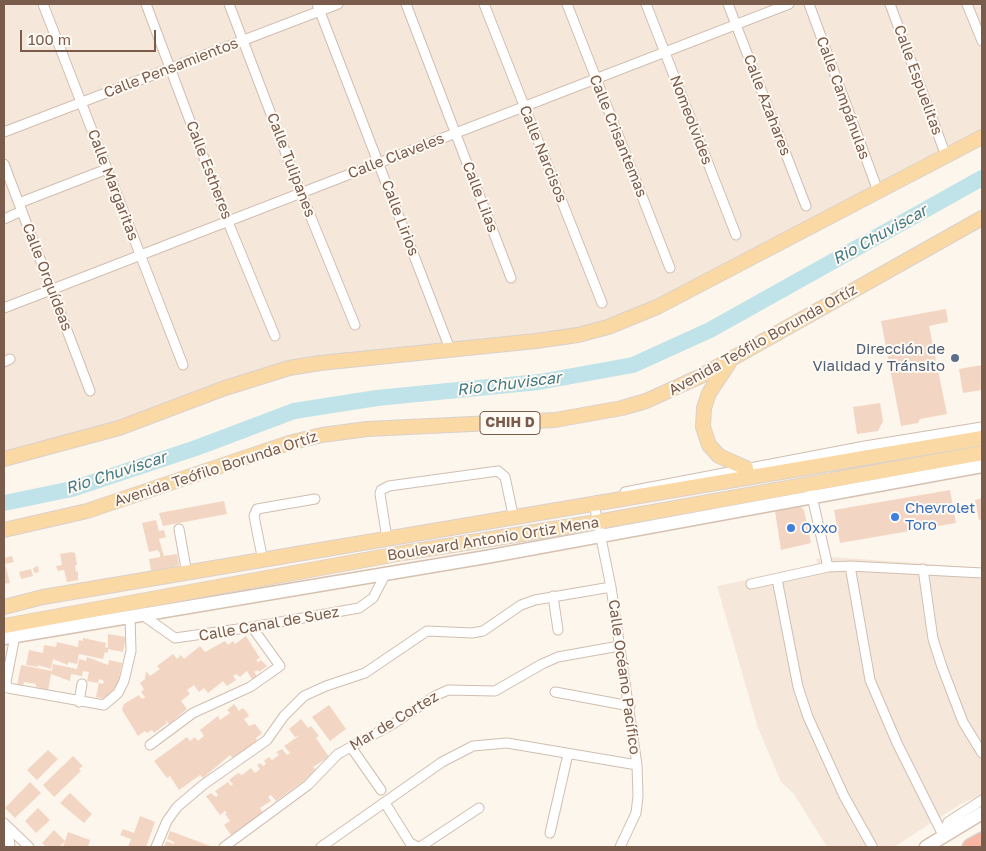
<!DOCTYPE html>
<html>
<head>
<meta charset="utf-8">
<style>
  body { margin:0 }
  #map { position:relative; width:986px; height:851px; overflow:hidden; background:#fdf6ec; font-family:"Golos Text",sans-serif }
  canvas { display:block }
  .frame { position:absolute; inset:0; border:5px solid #7a5c4d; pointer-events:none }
  .scale { position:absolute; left:20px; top:30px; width:136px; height:22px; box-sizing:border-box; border:2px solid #7a5c4d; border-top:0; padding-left:6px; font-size:15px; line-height:18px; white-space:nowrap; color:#7a5c4d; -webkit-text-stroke:4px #fffaf3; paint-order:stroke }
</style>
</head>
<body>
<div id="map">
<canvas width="986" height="851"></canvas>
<div class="frame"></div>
<div class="scale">100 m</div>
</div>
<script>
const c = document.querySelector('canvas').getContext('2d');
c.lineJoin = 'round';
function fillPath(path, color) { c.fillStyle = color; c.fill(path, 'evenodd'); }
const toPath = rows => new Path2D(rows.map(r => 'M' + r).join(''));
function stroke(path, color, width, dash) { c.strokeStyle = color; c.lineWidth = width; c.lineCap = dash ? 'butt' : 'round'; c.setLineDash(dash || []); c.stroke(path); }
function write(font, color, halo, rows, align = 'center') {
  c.font = font + ' "Golos Text",sans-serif'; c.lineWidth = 4; c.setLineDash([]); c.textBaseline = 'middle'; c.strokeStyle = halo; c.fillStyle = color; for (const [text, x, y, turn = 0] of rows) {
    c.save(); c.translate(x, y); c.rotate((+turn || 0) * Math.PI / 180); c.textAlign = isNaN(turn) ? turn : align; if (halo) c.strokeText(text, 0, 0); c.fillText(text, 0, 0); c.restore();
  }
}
const residential = toPath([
  [4,4,982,4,982,137,608,327,320,363,4,459],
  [833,557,982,568,982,794,959,805,894,847,827,847,794,794,781,782,758,728,717,586,818,565,816,559]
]);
const river = toPath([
  [4,503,72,489,196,448,294,411,377,398,539,382,633,365,710,330,982,178]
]);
const building = toPath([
  [946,309,948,322,929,326,947,414,920,419,918,423,901,426,881,321],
  [982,365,982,390,963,393,959,369],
  [880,403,883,421,878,431,857,434,853,407],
  [950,490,956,523,840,543,834,510],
  [982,498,982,519,979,520,975,500],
  [224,501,227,514,163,526,159,513],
  [799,505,804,510,811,543,781,550,775,511],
  [156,520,159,531,164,530,166,537,159,539,164,556,177,554,179,565,173,567,173,569,151,571,149,559,160,557,160,553,157,550,149,552,142,523],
  [72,552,75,553,77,565,75,565,76,572,78,571,78,580,67,582,64,570,58,571,56,566,62,565,60,554],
  [12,556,14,562,5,564,10,583,4,584,4,558],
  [38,566,39,572,34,573,33,568],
  [31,569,33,576,21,579,19,572],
  [108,634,126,637,123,652,108,649,108,653,105,652,103,659,79,654,77,664,68,662,68,665,53,659,51,669,38,665,38,667,26,665,29,650,43,653,44,645,56,647,57,642,78,647,79,640,83,641,83,638,106,643,105,647,108,648],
  [246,636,260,658,256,660,258,662,261,660,267,666,259,672,258,670,254,672,258,677,253,681,247,671,240,677,236,674,233,676,236,680,227,686,223,681,208,693,204,688,199,692,194,685,187,690,190,694,181,701,187,709,169,724,164,718,167,723,154,733,152,730,147,733,145,731,138,736,122,710,124,704,139,695,142,699,145,697,141,692,144,689,140,683,145,679,146,671,150,676,160,669,157,666,173,654,177,659,181,655,184,659,200,646,205,652,225,641,228,645,233,641,235,644],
  [87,657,108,665,109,660,122,663,117,687,109,700,96,697,99,683,103,684,104,681,99,679,98,683,87,681,89,672,83,671,82,676,71,674,70,681,51,674,48,691,40,690,41,688,36,687,36,684,24,682,23,687,17,686,21,665,52,671,53,664,77,669,79,659,86,661],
  [234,704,239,711,242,708,246,711,249,716,244,719,249,726,255,724,262,733,256,738,257,741,233,759,230,755,203,778,200,775,179,790,170,776,167,778,154,761,187,737,190,741,195,737,198,741,204,736,200,730,218,716,220,720,230,713,227,710],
  [329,705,346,729,330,741,312,717],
  [301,719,308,728,311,726,319,736,316,738,329,757,313,767,315,769,320,766,320,769,276,801,271,795,268,797,271,801,260,808,263,813,231,835,224,825,230,821,225,814,227,813,225,811,220,815,206,796,211,793,216,797,218,795,215,791,228,782,231,786,233,784,229,780,238,773,242,775,251,768,255,773,260,769,257,765,260,763,263,766,266,764,264,761,269,757,272,760,279,755,276,752,282,749,287,755,290,753,284,746,300,735,295,737,289,729],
  [48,750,58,759,37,780,27,770],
  [73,756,83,766,79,769,81,771,54,797,43,785],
  [30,782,41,793,15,818,5,808],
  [70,793,92,814,84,823,60,803],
  [38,808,50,820,36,833,25,821],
  [140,816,155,822,146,847,128,847,131,839,120,835,123,829,134,833],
  [54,830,65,841,68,832,90,840,88,847,63,847,65,841,59,847,46,847,42,843],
  [170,831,213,847,164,847,166,841,174,844,174,842,167,839]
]);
const street = toPath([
  [43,4,183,365],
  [146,4,228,222,275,336],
  [229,4,301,193,355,325],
  [317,4,450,349],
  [406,4,511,278],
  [484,4,602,303],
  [567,4,670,268],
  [646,4,736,235],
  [728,4,806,206],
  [809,4,878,191],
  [890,4,946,156],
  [967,4,982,41],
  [4,132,338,4],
  [4,164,90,391],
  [19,203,107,169],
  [4,219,22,211],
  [4,308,789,4],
  [4,362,10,359],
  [625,492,865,446,982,427],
  [811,492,828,567],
  [596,501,594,504,611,587,637,765,638,796,636,813,620,847],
  [179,529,187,574],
  [387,539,380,494,381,490,389,486,498,471,505,477,514,519],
  [263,561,254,516,257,509,315,499],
  [850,566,870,680,897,743,943,835],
  [923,569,933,639,942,667,963,722,982,753],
  [777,579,798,687,808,717,844,796,872,846],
  [751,584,828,567,850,566,982,573],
  [553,596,558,630],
  [141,614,175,638,252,627,359,608,373,598,386,573],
  [15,636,6,682,8,688,104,705,118,693,124,681,131,651,130,616],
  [555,692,630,706],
  [79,702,82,684],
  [150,745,193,713,250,687,280,666,252,627],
  [351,747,381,790],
  [385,803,410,843,418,847],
  [4,823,29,847],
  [8,827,10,847],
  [550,833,568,754],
  [943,835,948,822,982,800],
  [156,847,167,821,177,807,203,785,267,740,284,716,304,696,326,686,365,673,427,631,472,633,483,631,521,605,535,600,611,587],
  [224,847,308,785,338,754,393,724,435,696,448,690,495,691,542,664,558,657,619,646],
  [321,847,442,762,473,746,507,743,637,765],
  [420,847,479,808]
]);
const secondary = toPath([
  [4,638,486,557,982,466],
  [926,847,982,813]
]);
const primary = toPath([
  [729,363,709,393,704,408,703,427,709,445,719,456,746,468],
  [4,459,119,428,225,388,289,368,320,363,536,341,578,335,608,327,657,307,982,137],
  [4,530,87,511,289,443,322,435,367,429,555,420,622,408,646,401,701,376,982,218],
  [4,607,43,597,982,438],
  [4,626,403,553,597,522,982,453]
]);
const highway = toPath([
  [971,847,982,841]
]);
const markers = [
  [955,358,5,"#5c6f8a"],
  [895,517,5,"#3f7fe0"],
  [791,528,5,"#3f7fe0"]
];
const shields = [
  [510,423,60]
];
const shieldNames = [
  ["CHIH D",510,423]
];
const streetNames = [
  ["Calle Pensamientos",171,68,-21],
  ["Calle Espuelitas",918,80,70],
  ["Calle Campánulas",843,98,70],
  ["Calle Azahares",767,105,69],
  ["Nomeolvides",691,120,69],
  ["Calle Crisantemas",618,136,68],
  ["Calle Narcisos",543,154,68],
  ["Calle Claveles",396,156,-21],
  ["Calle Tulipanes",291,165,69],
  ["Calle Estheres",209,170,69],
  ["Calle Margaritas",113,185,69],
  ["Calle Lilas",480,197,69],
  ["Calle Lirios",400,218,69],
  ["Calle Orquídeas",47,277,69],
  ["Avenida Teófilo Borunda Ortíz",763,340,-29],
  ["Avenida Teófilo Borunda Ortíz",216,469,-18],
  ["Boulevard Antonio Ortiz Mena",493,539,-9],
  ["Calle Canal de Suez",269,624,-10],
  ["Calle Océano Pacífico",624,677,82],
  ["Mar de Cortez",394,721,-31]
];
const serviceNames = [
  ["Dirección de",945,349],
  ["Vialidad y Tránsito",945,366]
];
const shopNames = [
  ["Chevrolet",905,508],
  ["Toro",905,525],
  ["Oxxo",801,528]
];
const waterNames = [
  ["Rio Chuviscar",880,235,-29],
  ["Rio Chuviscar",509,384,-7],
  ["Rio Chuviscar",116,473,-18]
];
fillPath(residential, '#f5e8da');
stroke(river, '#bfe3e8', 16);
fillPath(building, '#f3d5c3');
stroke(street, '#d1beb0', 11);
stroke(secondary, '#d6c0b0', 15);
stroke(primary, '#dad1cd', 16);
stroke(highway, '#dad1cd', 19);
stroke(street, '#fff', 9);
stroke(secondary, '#fff', 12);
stroke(primary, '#fbd9a5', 14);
stroke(highway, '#f7b7a3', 16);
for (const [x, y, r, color] of markers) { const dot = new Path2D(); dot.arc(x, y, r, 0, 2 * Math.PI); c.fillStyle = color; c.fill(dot); stroke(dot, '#fffaf3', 2); }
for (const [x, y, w] of shields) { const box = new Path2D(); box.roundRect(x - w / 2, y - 11.5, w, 23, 4); c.fillStyle = '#fffaf3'; c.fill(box); stroke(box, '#7a5c4d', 1); }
write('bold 14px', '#7a5c4d', null, shieldNames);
write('15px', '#7a5c4d', '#fffaf3', streetNames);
write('15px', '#4e5e75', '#fffaf3', serviceNames, 'right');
write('15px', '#366cbe', '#fffaf3', shopNames, 'left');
write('italic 16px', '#437c86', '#fffaf3', waterNames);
</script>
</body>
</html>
